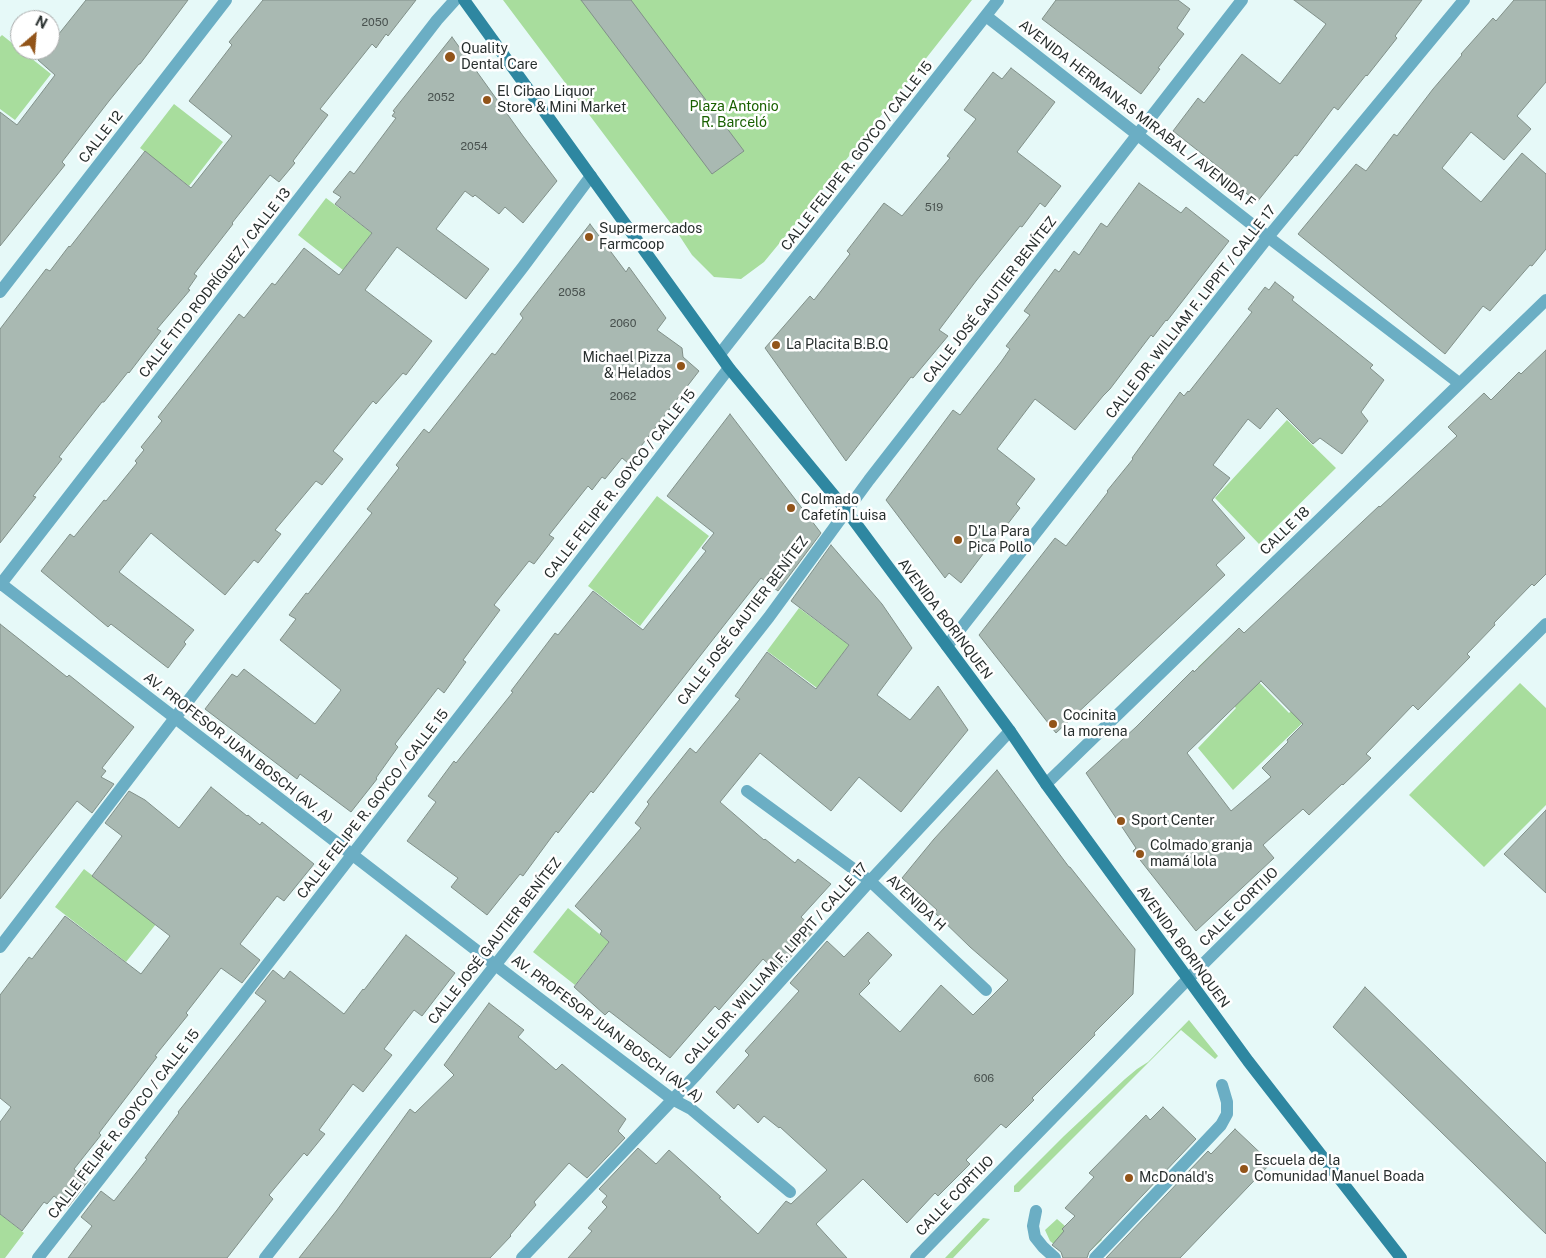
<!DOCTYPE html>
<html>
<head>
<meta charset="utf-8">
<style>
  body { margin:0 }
  #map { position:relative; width:1546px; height:1258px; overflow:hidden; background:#e6f9f8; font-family:"Public Sans",sans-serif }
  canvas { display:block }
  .north { position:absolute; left:10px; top:10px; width:50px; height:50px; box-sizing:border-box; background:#fff; border:1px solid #a9abab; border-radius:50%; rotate:27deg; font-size:14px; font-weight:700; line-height:20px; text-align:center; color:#272e2d }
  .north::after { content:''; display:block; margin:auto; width:18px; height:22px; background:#925419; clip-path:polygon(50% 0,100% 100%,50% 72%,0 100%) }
</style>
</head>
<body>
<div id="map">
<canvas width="1546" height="1258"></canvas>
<div class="north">N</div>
</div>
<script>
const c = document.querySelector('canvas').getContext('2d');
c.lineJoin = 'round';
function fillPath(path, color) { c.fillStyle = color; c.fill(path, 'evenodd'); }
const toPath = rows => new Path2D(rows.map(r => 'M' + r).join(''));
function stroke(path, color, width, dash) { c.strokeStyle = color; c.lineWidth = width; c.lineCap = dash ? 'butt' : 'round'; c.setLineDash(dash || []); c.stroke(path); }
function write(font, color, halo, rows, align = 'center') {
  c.font = font + ' "Public Sans",sans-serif'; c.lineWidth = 5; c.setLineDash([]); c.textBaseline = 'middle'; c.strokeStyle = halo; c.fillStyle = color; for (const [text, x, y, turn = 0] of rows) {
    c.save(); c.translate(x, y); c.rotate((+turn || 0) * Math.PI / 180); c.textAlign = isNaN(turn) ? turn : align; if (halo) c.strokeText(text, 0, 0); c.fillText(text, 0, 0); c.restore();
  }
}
const green = toPath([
  [503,0,972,0,801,217,764,262,741,279,714,277,692,255,675,229],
  [2,35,51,74,15,120,0,109,0,37],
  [174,104,223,142,189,186,140,148],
  [326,198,372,233,343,270,298,235],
  [1287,420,1336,468,1259,544,1215,498],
  [657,496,709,536,640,626,588,586],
  [799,608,849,645,817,688,767,651],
  [1222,644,1289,713,1304,700,1315,711,1233,790,1198,748,1236,708,1198,667],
  [1520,683,1546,708,1546,805,1484,867,1409,795],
  [84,869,156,924,126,962,55,907],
  [568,908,609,942,575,985,533,952],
  [1189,1020,1218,1056,1215,1059,1181,1030,1019,1192,1014,1192,1014,1186,1064,1136,1125,1079,1137,1069,1148,1062],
  [0,1214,24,1233,5,1258,0,1258],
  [983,1218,990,1219,953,1258,945,1258],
  [1057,1219,1065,1226,1097,1234,1102,1240,1085,1255,1061,1250,1050,1241,1045,1230]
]);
const building = toPath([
  [86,0,188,0,140,64,139,64,109,101,62,162,65,165,0,246,0,112,17,125,55,75,38,60,46,50,50,50,50,45,86,0],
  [263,0,416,0,388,36,386,34,376,48,372,44,320,109,328,115,293,161,295,163,279,182,270,175,232,223,233,224,194,274,197,276,188,289,190,290,157,329,161,331,129,373,128,372,104,402,102,402,59,457,62,459,33,496,36,497,0,543,0,329,46,269,50,271,69,246,70,247,145,151,191,188,232,136,189,101,232,45,229,42,263,0],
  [581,0,631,0,744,151,712,174,581,0],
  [1056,0,1178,0,1190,9,1177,28,1184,34,1158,68,1160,69,1141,94,1042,19,1056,0],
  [1294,0,1422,0,1395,36,1397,38,1367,76,1366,75,1338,110,1334,107,1297,156,1295,155,1257,202,1221,173,1225,172,1173,131,1198,98,1204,103,1242,54,1280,84,1326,24,1294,0],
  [1514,0,1546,0,1546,82,1517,116,1531,129,1504,160,1471,132,1442,168,1481,202,1522,153,1546,174,1546,249,1532,266,1530,265,1490,311,1483,306,1445,354,1298,234,1356,164,1366,171,1394,134,1397,136,1433,89,1462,55,1461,54,1493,18,1496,21,1514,0],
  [452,37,523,136,557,181,523,223,505,207,499,214,475,195,473,197,465,191,436,229,489,269,466,299,397,247,365,290,432,341,406,375,403,373,376,404,373,401,333,451,343,459,322,485,316,481,275,530,281,534,258,563,254,560,225,595,151,533,119,572,194,630,184,642,186,644,168,668,111,624,108,627,41,571,70,534,74,537,104,500,106,501,137,463,135,461,144,450,141,447,162,421,158,417,239,314,244,318,272,283,275,285,304,248,339,275,372,233,335,204,341,197,333,192,350,171,354,174,396,118,392,116,395,112,393,111,452,37],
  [1011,68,1055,102,1017,152,1061,186,1045,207,1040,203,1022,227,1020,226,976,281,939,330,948,336,913,378,911,377,846,461,765,348,810,296,814,300,850,254,847,251,884,203,902,216,950,158,947,156,976,119,964,110,993,72,1002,79,1011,68],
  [1139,183,1181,213,1186,207,1229,241,1167,321,1166,320,1153,337,1151,335,1110,389,1103,396,1075,430,1035,399,997,449,1035,479,1016,504,1020,508,1000,534,999,533,961,583,949,573,945,578,886,500,953,410,960,415,1001,362,1010,349,1006,346,1030,315,1024,311,1055,269,1059,272,1074,251,1079,255,1101,223,1107,227,1139,183],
  [590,224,626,272,629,267,666,318,657,330,682,348,683,357,699,371,628,463,622,458,605,479,602,477,592,490,588,486,549,535,554,538,534,564,529,561,494,605,500,610,463,660,466,662,444,693,438,688,395,744,398,747,376,778,377,779,351,812,300,774,297,779,205,709,232,674,237,677,244,669,315,724,341,690,280,640,296,619,289,615,306,593,308,594,372,513,367,509,399,468,396,465,424,429,429,433,492,353,495,355,523,318,520,314,590,224],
  [1275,282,1294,297,1292,300,1373,365,1370,368,1384,380,1361,412,1368,421,1342,454,1320,438,1313,444,1277,408,1260,429,1248,419,1213,465,1230,478,1212,500,1245,538,1216,565,1225,575,1056,733,979,635,1055,538,1066,546,1108,492,1107,491,1133,459,1132,458,1180,392,1184,396,1188,391,1189,392,1252,312,1248,309,1265,287,1269,290,1275,282],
  [1546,350,1546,574,1534,586,1532,584,1494,623,1495,625,1467,654,1470,657,1418,710,1413,705,1366,754,1371,758,1343,785,1342,784,1309,815,1303,809,1263,845,1274,858,1196,931,1133,851,1136,848,1086,773,1136,727,1193,670,1194,672,1239,628,1244,633,1379,506,1380,507,1457,436,1448,427,1484,393,1491,400,1519,372,1521,374,1546,350],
  [1261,681,1303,724,1287,740,1288,742,1262,768,1271,777,1231,811,1187,753,1261,681],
  [730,414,821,533,778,591,761,578,593,793,591,791,558,833,556,831,523,876,520,874,487,915,451,887,458,878,407,841,436,802,428,796,454,761,456,763,513,692,511,691,555,633,558,635,593,591,643,630,706,551,702,548,714,533,667,496,730,414],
  [831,545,882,604,912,648,877,695,910,720,938,686,968,730,901,812,859,777,831,811,760,753,720,802,764,840,765,839,795,863,798,859,831,884,801,917,815,930,777,972,763,959,719,1010,715,1006,670,1058,609,1011,605,1015,574,987,609,942,600,934,602,931,575,906,641,828,635,823,649,804,647,802,690,748,696,753,740,699,735,696,767,652,816,689,849,645,791,601,831,545],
  [0,624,67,677,69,675,134,727,102,768,106,771,101,777,114,784,92,813,77,801,0,899,0,624],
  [997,770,1069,867,1070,867,1135,949,1133,994,1094,1033,1095,1035,1032,1098,1034,1100,1006,1128,1001,1124,966,1160,970,1164,938,1196,935,1193,907,1223,863,1179,816,1224,847,1258,568,1258,592,1231,588,1228,607,1207,602,1202,607,1196,599,1189,638,1148,656,1164,669,1150,721,1197,719,1198,758,1234,786,1201,791,1204,827,1170,780,1127,779,1128,764,1116,758,1123,738,1104,734,1109,716,1092,749,1055,745,1051,799,991,790,983,827,941,844,957,868,932,892,955,868,981,870,983,859,994,900,1032,941,985,973,1015,1008,980,970,947,934,912,937,910,902,878,934,839,997,770],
  [211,787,247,816,248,815,260,825,262,822,314,864,284,901,277,896,240,944,260,960,242,983,221,968,186,1013,188,1015,155,1056,157,1057,99,1133,101,1135,74,1169,88,1181,68,1207,54,1196,47,1204,44,1202,22,1231,0,1214,0,1122,11,1107,0,1098,0,995,29,957,32,959,65,916,141,974,170,936,92,876,122,836,105,823,129,791,145,800,179,828,211,787],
  [1546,810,1546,893,1504,854,1546,810],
  [406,935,455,973,422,1016,414,1010,384,1049,392,1055,363,1092,353,1084,319,1130,325,1134,307,1156,304,1153,269,1195,273,1199,227,1258,68,1258,92,1226,81,1217,101,1191,114,1201,147,1159,145,1158,179,1113,178,1112,266,1001,255,993,273,970,284,979,290,971,344,1014,363,989,364,990,406,935],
  [1365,987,1546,1163,1546,1234,1333,1027,1365,987],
  [489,1003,524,1030,518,1037,556,1070,562,1064,626,1119,618,1131,625,1138,587,1178,569,1163,534,1202,536,1205,510,1235,511,1236,490,1258,299,1258,337,1210,410,1109,415,1113,454,1075,444,1065,489,1003],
  [1163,1107,1196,1139,1089,1252,1087,1258,1063,1258,1061,1252,1052,1245,1064,1231,1062,1229,1075,1216,1065,1208,1094,1177,1089,1173,1146,1115,1150,1120,1163,1107],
  [1235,1129,1271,1163,1180,1258,1106,1258,1208,1151,1211,1154,1235,1129]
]);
const lane = toPath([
  [1036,1211,1033,1226,1035,1237,1043,1247,1055,1258],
  [1095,1258,1221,1125,1227,1114,1227,1102,1222,1085]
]);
const street = toPath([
  [986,16,1268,237,1459,383],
  [0,292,226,0],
  [720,354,998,0],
  [0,583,511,977,672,1099,691,1109,790,1192],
  [0,585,437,20,455,0],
  [947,646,1268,237,1464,0],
  [1046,784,1546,300],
  [747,791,870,881,986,990],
  [0,947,230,646,523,267,591,176],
  [38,1258,239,1001,729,368],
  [265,1258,769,617,869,480,1242,0],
  [522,1258,697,1074,870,881,1010,731],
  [916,1258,1188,979,1546,624]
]);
const secondary = toPath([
  [464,0,729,368,846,510,1010,731,1046,784,1248,1061,1401,1258]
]);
const markers = [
  [450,57,6,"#925419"],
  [487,100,5,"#925419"],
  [589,237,5,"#925419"],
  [776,345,5,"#925419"],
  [681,366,5,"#925419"],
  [791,508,5,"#925419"],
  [958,540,5,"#925419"],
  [1053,724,5,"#925419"],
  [1121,821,5,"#925419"],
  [1140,854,5,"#925419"],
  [1244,1169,5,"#925419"],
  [1129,1178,5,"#925419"]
];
const numberNames = [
  ["2050",375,23],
  ["2052",441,98],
  ["2054",474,147],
  ["519",934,208],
  ["2058",572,293],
  ["2060",623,324],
  ["2062",623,397],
  ["606",984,1079]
];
const poiNames = [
  ["Quality",461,49],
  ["Dental Care",461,65],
  ["El Cibao Liquor",497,92],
  ["Store & Mini Market",497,108],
  ["Supermercados",599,229],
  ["Farmcoop",599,245],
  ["La Placita B.B.Q",786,345],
  ["Michael Pizza",671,358,"right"],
  ["& Helados",671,374,"right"],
  ["Colmado",801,500],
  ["Cafetín Luisa",801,516],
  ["D'La Para",968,532],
  ["Pica Pollo",968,548],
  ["Cocinita",1063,716],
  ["la morena",1063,732],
  ["Sport Center",1131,821],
  ["Colmado granja",1150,846],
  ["mamá lola",1150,862],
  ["Escuela de la",1254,1161],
  ["Comunidad Manuel Boada",1254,1177],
  ["McDonald's",1139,1178]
];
const parkNames = [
  ["Plaza Antonio",734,107],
  ["R. Barceló",734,123]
];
const streetNames = [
  ["AVENIDA HERMANAS MIRABAL / AVENIDA F",1137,114,38],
  ["CALLE 12",101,137,-52],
  ["CALLE FELIPE R. GOYCO / CALLE 15",857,156,-52],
  ["CALLE TITO RODRÍGUEZ / CALLE 13",215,283,-52],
  ["CALLE JOSÉ GAUTIER BENÍTEZ",990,300,-52],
  ["CALLE DR. WILLIAM F. LIPPIT / CALLE 17",1191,312,-52],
  ["CALLE FELIPE R. GOYCO / CALLE 15",620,484,-52],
  ["CALLE 18",1285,531,-44],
  ["AVENIDA BORINQUEN",945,619,53],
  ["CALLE JOSÉ GAUTIER BENÍTEZ",743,621,-53],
  ["AV. PROFESOR JUAN BOSCH (AV. A)",238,748,38],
  ["CALLE FELIPE R. GOYCO / CALLE 15",373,804,-52],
  ["AVENIDA H",916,903,43],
  ["CALLE CORTIJO",1239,907,-45],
  ["CALLE JOSÉ GAUTIER BENÍTEZ",495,941,-52],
  ["AVENIDA BORINQUEN",1183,947,54],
  ["CALLE DR. WILLIAM F. LIPPIT / CALLE 17",776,964,-48],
  ["AV. PROFESOR JUAN BOSCH (AV. A)",607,1029,37],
  ["CALLE FELIPE R. GOYCO / CALLE 15",124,1124,-52],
  ["CALLE CORTIJO",955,1196,-46]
];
fillPath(green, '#a8dd9d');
fillPath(building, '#a9b9b2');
stroke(building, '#819089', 1);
stroke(lane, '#6baec4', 12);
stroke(street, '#6baec4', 12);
stroke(secondary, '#2e87a1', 12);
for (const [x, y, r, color] of markers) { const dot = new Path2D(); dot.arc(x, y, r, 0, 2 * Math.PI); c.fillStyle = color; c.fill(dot); stroke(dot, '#fff', 2); }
write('11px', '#48514e', null, numberNames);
write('14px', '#272e2d', '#fff', poiNames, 'left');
write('14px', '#196001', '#fff', parkNames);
write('14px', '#272e2d', '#fff', streetNames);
</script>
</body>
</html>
